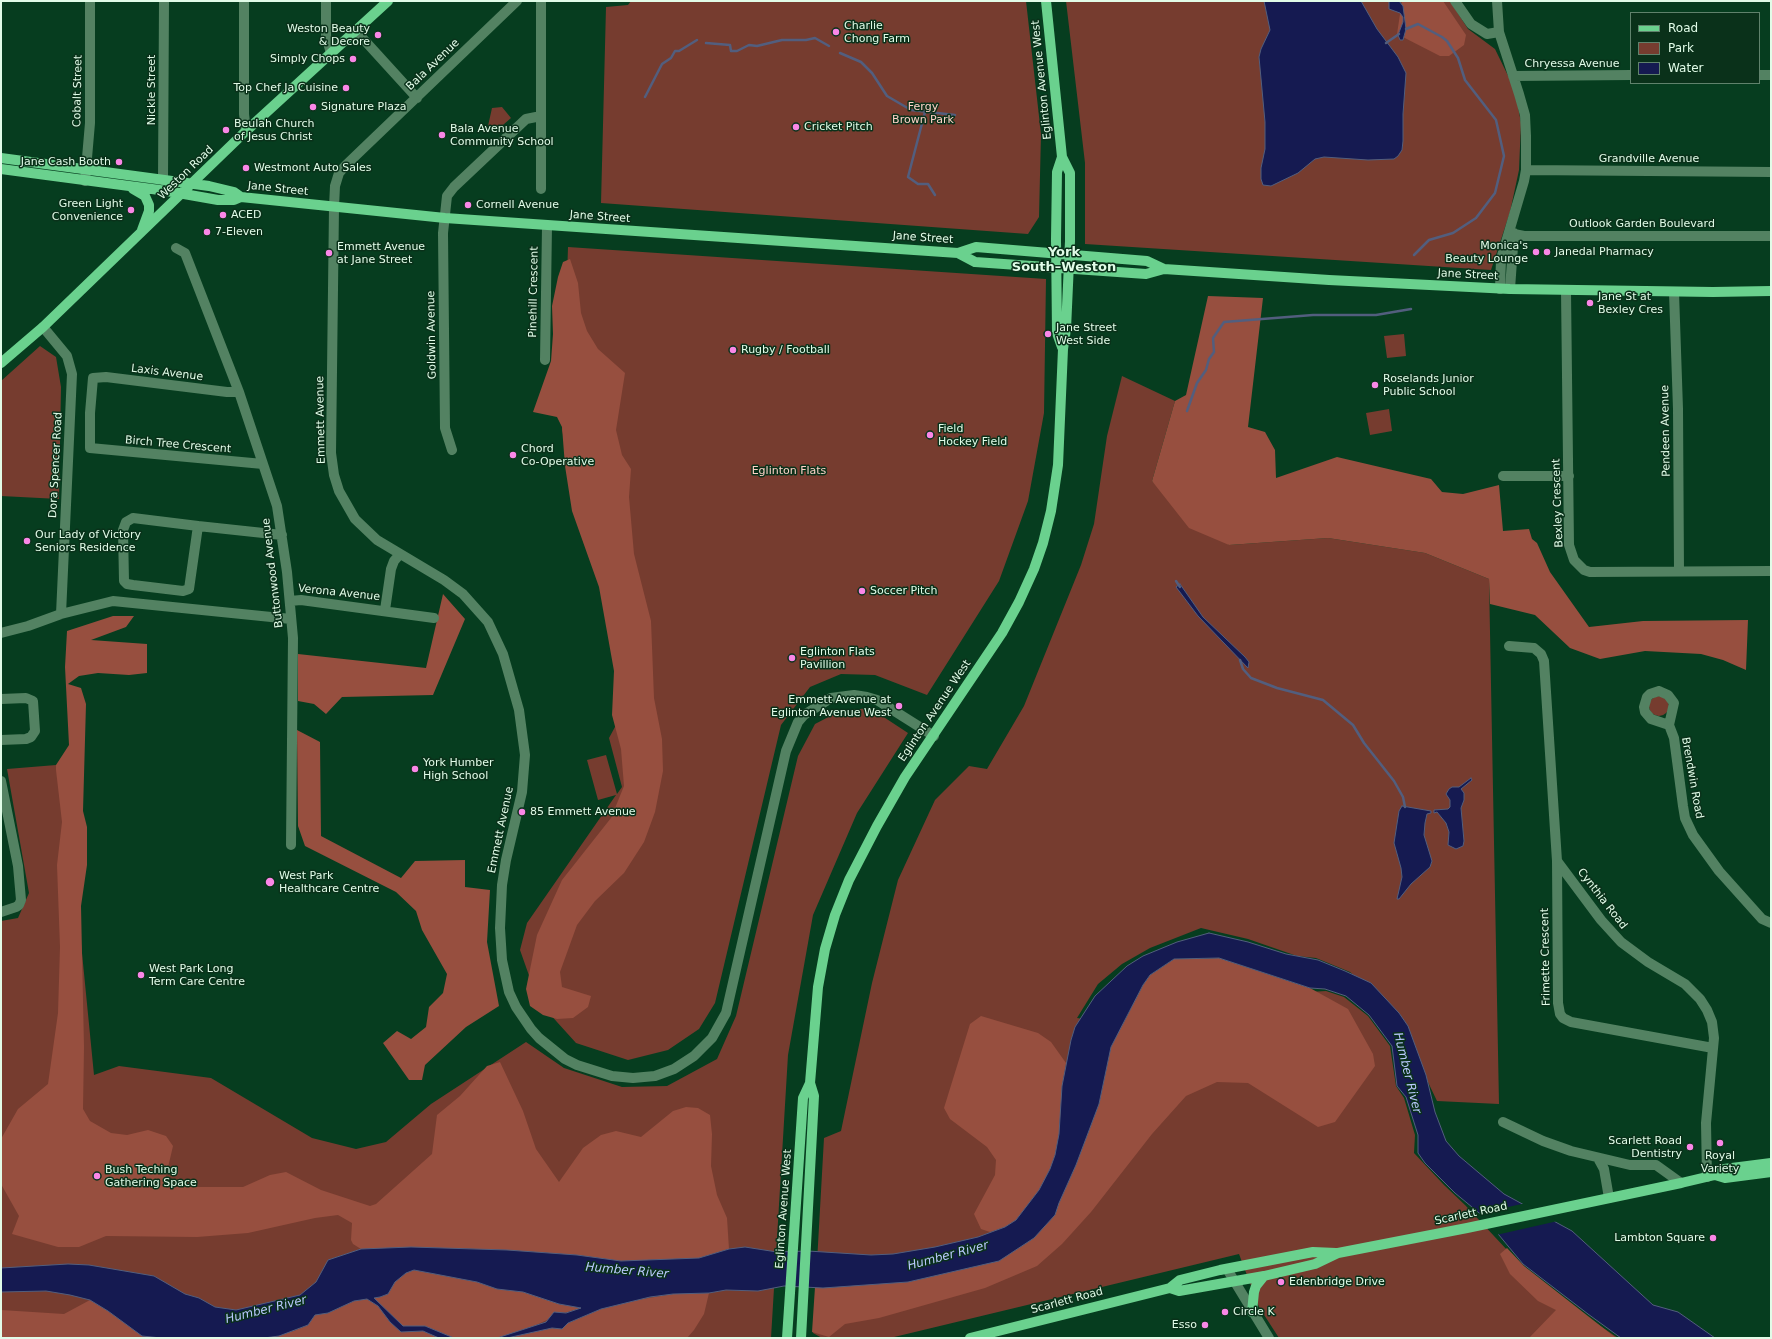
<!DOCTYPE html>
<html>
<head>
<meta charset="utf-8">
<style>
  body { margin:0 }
  #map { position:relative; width:1772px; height:1339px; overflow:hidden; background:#063d1f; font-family:"DejaVu Sans",sans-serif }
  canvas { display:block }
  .frame { position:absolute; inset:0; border:2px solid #e1fce8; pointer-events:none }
  .legend { position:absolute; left:1630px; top:12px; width:130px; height:72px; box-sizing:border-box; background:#0a311a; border:1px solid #60826c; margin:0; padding:5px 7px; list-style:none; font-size:12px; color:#e1fce8 }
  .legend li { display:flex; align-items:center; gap:8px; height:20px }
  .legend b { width:20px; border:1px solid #60826c }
</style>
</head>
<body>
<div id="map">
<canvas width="1772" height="1339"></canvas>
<div class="frame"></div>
<ul class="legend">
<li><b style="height:5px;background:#6ad18e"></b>Road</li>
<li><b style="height:11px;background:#763c2f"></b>Park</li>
<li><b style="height:11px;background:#151a51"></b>Water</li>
</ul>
</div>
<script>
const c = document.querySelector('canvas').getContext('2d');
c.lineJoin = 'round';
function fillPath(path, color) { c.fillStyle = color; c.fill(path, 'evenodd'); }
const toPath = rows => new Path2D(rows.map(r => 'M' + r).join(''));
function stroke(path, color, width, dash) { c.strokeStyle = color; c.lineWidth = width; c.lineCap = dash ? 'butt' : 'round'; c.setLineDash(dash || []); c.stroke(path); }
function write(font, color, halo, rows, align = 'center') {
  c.font = font + ' "DejaVu Sans",sans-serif'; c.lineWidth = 3; c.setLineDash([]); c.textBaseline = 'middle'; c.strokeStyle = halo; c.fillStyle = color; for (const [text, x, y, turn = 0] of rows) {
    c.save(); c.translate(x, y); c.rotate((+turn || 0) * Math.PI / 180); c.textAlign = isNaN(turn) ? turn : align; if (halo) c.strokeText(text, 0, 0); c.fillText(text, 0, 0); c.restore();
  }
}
const green = toPath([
  [631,1,1026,1,1041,134,1039,217,1028,234,601,203,606,7,628,5],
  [1066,1,1450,1,1468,29,1495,49,1515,90,1521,123,1519,170,1510,212,1491,270,1085,244,1085,163],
  [502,107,511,118,496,131,488,126,492,108],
  [568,247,1046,279,1044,413,1028,501,999,581,927,695,875,675,841,674,810,687,781,725,715,1003,699,1029,668,1050,628,1060,576,1043,538,1001,520,950,527,923,616,795,598,800,587,760,606,755,617,794,622,787,609,738,628,703,562,430],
  [1404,334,1406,356,1387,358,1384,336],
  [40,346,56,357,61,387,59,499,1,496,1,381],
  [1122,376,1175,401,1152,481,1229,545,1328,538,1425,553,1489,579,1499,1104,1437,1101,1416,1057,1378,997,1350,972,1316,958,1297,956,1248,939,1201,928,1150,948,1122,964,1098,984,1077,1018,1117,1024,1309,992,1326,991,1344,997,1368,1016,1390,1046,1396,1086,1404,1098,1415,1135,1414,1153,1444,1185,1465,1205,1523,1267,1568,1304,1618,1338,1279,1338,1259,1307,1239,1254,890,1338,822,1338,813,1333,824,1138,841,1131,872,983,898,880,935,800,969,766,987,769,1024,706,1081,565,1094,524,1107,436],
  [1389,409,1392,431,1370,435,1366,413],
  '1649 706a10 10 0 1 1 20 0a10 10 0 1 1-20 0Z',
  [870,708,908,733,857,813,813,915,788,1055,771,1338,1,1338,1,921,18,918,29,893,7,769,56,765,71,841,94,1075,119,1066,211,1078,312,1138,356,1149,386,1142,431,1104,526,1042,564,1068,622,1087,667,1086,717,1059,736,1016,798,756,815,724,840,711]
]);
const forest = toPath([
  [1402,1,1443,1,1466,35,1464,45,1449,56,1440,56,1397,34],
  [570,259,578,283,581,313,587,331,598,349,625,373,616,430,622,455,631,469,629,497,634,554,651,621,654,698,662,739,663,771,655,812,644,842,624,873,595,901,577,925,560,972,562,987,591,996,588,1007,573,1018,557,1019,543,1015,530,1006,526,989,537,935,562,880,611,818,624,786,621,749,612,715,614,671,599,587,572,511,565,466,562,427,557,417,533,412,551,361,553,334,552,306,558,277,563,262],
  [1208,296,1263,298,1248,427,1265,432,1275,450,1276,478,1337,457,1431,479,1442,492,1463,494,1499,485,1503,531,1529,529,1532,539,1537,543,1550,572,1589,627,1643,621,1748,620,1746,670,1723,660,1701,654,1645,651,1600,659,1570,648,1535,615,1490,604,1489,579,1425,553,1328,538,1229,545,1189,528,1152,481,1175,401,1186,395],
  [443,594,465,619,433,695,342,697,326,714,314,704,298,701,298,654,426,668],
  [113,616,134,616,126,627,91,640,147,644,147,673,129,675,98,673,79,676,68,684,81,688,86,704,83,811,87,827,87,865,81,906,84,1047,83,1109,90,1121,111,1133,127,1135,148,1130,166,1136,173,1146,166,1176,169,1187,243,1187,270,1175,286,1172,321,1190,370,1206,376,1204,432,1154,437,1115,460,1096,487,1066,500,1062,523,1111,536,1149,559,1182,583,1148,601,1135,616,1131,641,1137,673,1111,686,1107,698,1108,710,1115,712,1134,711,1166,717,1195,727,1218,729,1249,699,1258,621,1261,577,1255,507,1250,453,1248,361,1249,353,1244,351,1240,352,1223,338,1215,315,1218,248,1233,197,1237,106,1236,79,1247,58,1247,12,1234,19,1216,1,1184,1,1139,18,1109,48,1084,58,1013,60,947,57,865,62,822,56,770,56,765,69,745,65,667,67,631],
  [297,730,320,742,321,836,401,878,415,861,465,860,465,887,490,890,487,942,499,1006,466,1027,425,1065,422,1080,409,1080,383,1043,397,1031,411,1039,426,1027,429,1007,443,993,447,974,422,930,416,911,396,892,305,846,298,826],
  [1219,958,1310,988,1348,1009,1373,1054,1375,1066,1335,1122,1318,1127,1248,1083,1217,1082,1186,1096,1152,1134,1091,1212,1062,1244,1037,1266,985,1288,879,1318,845,1324,829,1337,812,1332,815,1287,908,1282,1055,1215,1059,1203,1076,1165,1099,1104,1111,1047,1143,985,1150,975,1174,959],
  [981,1016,1038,1033,1051,1042,1066,1063,1062,1086,1059,1134,1055,1155,1050,1169,1039,1190,1016,1220,1005,1227,990,1232,981,1229,974,1214,995,1175,996,1160,987,1147,950,1119,944,1108,970,1024],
  [1507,1248,1524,1266,1616,1338,1529,1338,1556,1310,1538,1301,1510,1274,1500,1254],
  [414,1270,477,1282,497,1289,523,1292,559,1304,582,1308,560,1314,534,1326,497,1338,454,1338,425,1326,403,1326,373,1298,380,1297,388,1294,395,1282,406,1273],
  [709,1293,704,1314,694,1330,687,1338,507,1338,552,1328,562,1329,568,1323,601,1309,625,1302,673,1294],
  [367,1299,378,1306,390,1322,401,1332,423,1331,439,1338,264,1338,294,1331,308,1325,315,1315,328,1313,354,1301],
  [90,1300,108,1311,142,1336,161,1338,1,1338,1,1310,64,1314]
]);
const water = toPath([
  [1264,1,1361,1,1377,29,1398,57,1406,73,1403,114,1403,141,1402,150,1398,156,1394,159,1368,160,1324,157,1315,159,1298,173,1271,186,1263,185,1261,179,1261,168,1265,149,1265,122,1259,57,1261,49,1270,30,1264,1],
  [1389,1,1399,1,1403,6,1406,29,1403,40,1400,40,1398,35,1403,22,1403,17,1400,13,1389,9,1389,1],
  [1180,584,1203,617,1245,657,1249,662,1248,668,1198,616,1176,587,1180,584],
  [1471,778,1472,780,1461,789,1464,793,1464,800,1461,808,1464,841,1463,846,1456,849,1448,845,1449,832,1446,823,1437,812,1434,813,1434,810,1448,809,1450,807,1450,800,1446,794,1449,789,1452,787,1459,787,1471,778],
  [1402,806,1431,811,1431,813,1427,814,1425,823,1424,835,1432,861,1430,867,1411,884,1399,899,1397,899,1402,877,1401,868,1394,843,1399,811,1402,806],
  [1209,933,1248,942,1286,954,1318,960,1345,971,1371,983,1399,1013,1408,1026,1426,1075,1435,1112,1446,1141,1459,1156,1504,1194,1572,1231,1653,1305,1678,1312,1715,1338,1621,1338,1588,1314,1523,1264,1484,1217,1455,1193,1425,1163,1418,1153,1418,1135,1406,1097,1397,1086,1392,1046,1369,1015,1346,996,1325,989,1310,988,1219,958,1174,959,1150,975,1143,985,1111,1047,1099,1104,1076,1165,1059,1203,1055,1215,1034,1238,999,1261,908,1282,823,1288,784,1286,758,1291,726,1290,709,1293,673,1294,650,1297,601,1309,568,1323,562,1329,552,1328,507,1338,497,1338,546,1322,554,1312,566,1313,581,1308,559,1304,523,1292,497,1289,477,1282,414,1270,406,1273,395,1282,388,1294,380,1297,374,1298,403,1326,425,1326,454,1338,439,1338,423,1331,401,1332,390,1322,378,1306,367,1299,354,1301,328,1313,315,1315,308,1325,279,1336,264,1338,161,1338,142,1336,108,1311,90,1300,70,1295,46,1291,1,1292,1,1268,68,1264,89,1265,154,1276,185,1294,199,1298,215,1307,236,1310,300,1295,316,1282,328,1260,361,1249,411,1247,507,1250,577,1255,621,1261,699,1258,729,1249,745,1247,777,1252,808,1251,871,1255,893,1254,935,1247,978,1237,1005,1227,1016,1220,1039,1190,1050,1169,1055,1155,1059,1134,1062,1086,1071,1040,1075,1027,1095,996,1127,966,1143,956,1177,942,1209,933]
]);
const pier = toPath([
  [1526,1203,1558,1221,1496,1235,1477,1214]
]);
const stream = toPath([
  [1406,29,1418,24,1442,37,1447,41,1458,58,1465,80,1496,120,1504,156,1495,193,1476,218,1453,233,1429,240,1414,255],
  [706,43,730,45,731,51,737,51,749,45,757,46,782,40,806,40,815,38,829,46],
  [1386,43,1399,34],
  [840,53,861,62,872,73,887,96,911,110,955,115],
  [645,97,662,64,671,58,675,51,679,51,697,40],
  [925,112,908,177,918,184,928,184,935,195],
  [1187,411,1197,383,1206,370,1209,359,1214,352,1213,338,1224,322,1313,315,1376,315,1411,309],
  [1176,581,1180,587],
  [1240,660,1243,669,1251,678,1277,688,1323,700,1353,725,1364,743,1394,781,1403,797,1405,807]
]);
const minor = toPath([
  [244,1,244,114,246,131],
  [326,1,326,36,331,53],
  [517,1,346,165,339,173,335,186,334,207,331,453,334,475,339,491,355,519,377,540,444,580,463,594,488,622,503,654,519,710,525,755,522,792,506,860,502,885,500,928,502,960,509,992,516,1007,531,1029,539,1038,565,1059,577,1065,612,1076,633,1078,655,1076,674,1069,694,1056,712,1038,726,1013,786,751,798,722,804,715,831,698,854,695,867,697,877,700,934,736],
  [1455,1,1471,24,1487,34,1499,32],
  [1497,1,1499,32,1519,94,1525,115,1526,136,1526,170,1524,181,1501,259,1500,289],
  [356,31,417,98],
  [1759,75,1771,75],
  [1513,76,1631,75],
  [1526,170,1771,172],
  [163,180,164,1],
  [85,181,90,123,90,1],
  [541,189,541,1],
  [1514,234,1524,236,1771,236],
  [176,248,185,253,239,392,277,506,287,572,293,638,291,845],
  [1510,289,1514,233],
  [1566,291,1569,545,1574,560,1584,570,1590,572,1771,571],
  [1674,292,1678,409,1679,571],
  [43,327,67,356,72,374,61,614],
  [545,360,547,226],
  [239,392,227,392,106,377,93,378,90,413,90,448,263,464],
  [452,450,445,428,443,233,447,196,454,187,526,119,541,116],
  [1503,476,1569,476],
  [133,518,198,526,189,589,183,591,133,585,127,584,124,581,123,530,126,522,133,518],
  [198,526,282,535],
  [290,601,301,600,434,618],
  [385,610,391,569,394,561,400,554],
  [1,633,28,626,61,614,113,601,291,619],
  [1509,646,1534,648,1541,654,1544,661,1557,861,1558,1003,1560,1014,1563,1018,1571,1022,1713,1048],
  [1659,691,1668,695,1674,703,1669,725,1651,719,1645,712,1644,707,1647,697,1650,694,1659,691],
  [1,699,26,698,33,701,35,731,31,737,26,739,1,740],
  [1669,725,1674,738,1683,806,1685,818,1693,835,1719,871,1762,919,1771,923],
  [1,781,18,866,21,900,19,905,16,907,1,912],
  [1557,861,1601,920,1621,942,1648,962,1685,984,1700,999,1707,1010,1712,1022,1714,1038,1706,1123,1707,1177],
  [1503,1122,1543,1141,1571,1151,1630,1165,1656,1165,1681,1183],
  [1598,1158,1604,1169,1609,1198],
  [1227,1269,1269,1338]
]);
const major = toPath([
  [1,158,209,186,234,192,241,197],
  [1,169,167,191,218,200,234,200,241,197,445,218,958,253,976,247,1147,261,1164,269],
  [133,189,145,196,149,205,149,211,142,230],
  [958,253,975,262,1146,274,1164,269,1329,280,1510,289,1713,292,1771,291],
  [1062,347,1057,333,1056,239,1057,172,1062,157],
  [1,363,43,327,246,131,388,1],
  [1715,1175,1725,1178,1771,1172],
  [1170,1288,1179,1291,1264,1276,1315,1264,1338,1253,1467,1228,1681,1183,1715,1175,1724,1169,1771,1163],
  [1252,1312,1254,1292,1256,1286,1264,1276],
  [787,1338,803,1098,810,1083,818,987,825,949,835,915,849,880,877,826,905,777,1002,633,1019,602,1034,569,1043,543,1051,511,1058,465,1063,349,1066,329,1070,241,1070,173,1062,157,1046,1],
  [801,1338,814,1096,810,1083],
  [970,1338,1170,1288,1180,1280,1220,1270,1313,1252,1336,1253]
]);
const markers = [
  [836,32,4,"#fa87e7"],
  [378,35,4,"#fa87e7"],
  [353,59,4,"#fa87e7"],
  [346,88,4,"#fa87e7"],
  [313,107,4,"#fa87e7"],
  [796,127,4,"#fa87e7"],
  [226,130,4,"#fa87e7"],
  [442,135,4,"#fa87e7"],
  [119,162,4,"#fa87e7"],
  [246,168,4,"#fa87e7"],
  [468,205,4,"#fa87e7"],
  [131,210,4,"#fa87e7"],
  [223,215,4,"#fa87e7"],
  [207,232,4,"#fa87e7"],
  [1536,252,4,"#fa87e7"],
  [1547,252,4,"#fa87e7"],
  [329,253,4,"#fa87e7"],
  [1590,303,4,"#fa87e7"],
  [1048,334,4,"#fa87e7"],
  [733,350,4,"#fa87e7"],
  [1375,385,4,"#fa87e7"],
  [930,435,4,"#fa87e7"],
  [513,455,4,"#fa87e7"],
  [27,541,4,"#fa87e7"],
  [862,591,4,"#fa87e7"],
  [792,658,4,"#fa87e7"],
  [899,706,4,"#fa87e7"],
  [415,769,4,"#fa87e7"],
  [522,812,4,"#fa87e7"],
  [270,882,5,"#fa87e7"],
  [141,975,4,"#fa87e7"],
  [1720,1143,4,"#fa87e7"],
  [1690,1147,4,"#fa87e7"],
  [97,1176,4,"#fa87e7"],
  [1713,1238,4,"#fa87e7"],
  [1281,1282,4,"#fa87e7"],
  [1225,1312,4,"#fa87e7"],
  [1205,1325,4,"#fa87e7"]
];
const poiNames = [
  ["Charlie",844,26],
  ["Chong Farm",844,39],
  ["Weston Beauty",370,29,"right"],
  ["& Decore",370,42,"right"],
  ["Simply Chops",345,59,"right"],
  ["Top Chef Ja Cuisine",338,88,"right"],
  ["Signature Plaza",321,107],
  ["Beulah Church",234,124],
  ["of Jesus Christ",234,137],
  ["Cricket Pitch",804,127],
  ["Bala Avenue",450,129],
  ["Community School",450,142],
  ["Jane Cash Booth",111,162,"right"],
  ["Westmont Auto Sales",254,168],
  ["Green Light",123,204,"right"],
  ["Convenience",123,217,"right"],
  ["Cornell Avenue",476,205],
  ["ACED",231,215],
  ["7-Eleven",215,232],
  ["Monica's",1528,246,"right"],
  ["Beauty Lounge",1528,259,"right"],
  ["Emmett Avenue",337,247],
  ["at Jane Street",337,260],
  ["Janedal Pharmacy",1555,252],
  ["Jane St at",1598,297],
  ["Bexley Cres",1598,310],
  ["Jane Street",1056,328],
  ["West Side",1056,341],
  ["Rugby / Football",741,350],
  ["Roselands Junior",1383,379],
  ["Public School",1383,392],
  ["Field",938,429],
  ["Hockey Field",938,442],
  ["Chord",521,449],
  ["Co-Operative",521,462],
  ["Our Lady of Victory",35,535],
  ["Seniors Residence",35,548],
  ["Soccer Pitch",870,591],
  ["Eglinton Flats",800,652],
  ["Pavillion",800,665],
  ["Emmett Avenue at",891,700,"right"],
  ["Eglinton Avenue West",891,713,"right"],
  ["York Humber",423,763],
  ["High School",423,776],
  ["85 Emmett Avenue",530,812],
  ["West Park",279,876],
  ["Healthcare Centre",279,889],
  ["West Park Long",149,969],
  ["Term Care Centre",149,982],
  ["Scarlett Road",1682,1141,"right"],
  ["Dentistry",1682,1154,"right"],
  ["Royal",1720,1156,"center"],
  ["Variety",1720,1169,"center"],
  ["Bush Teching",105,1170],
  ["Gathering Space",105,1183],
  ["Lambton Square",1705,1238,"right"],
  ["Edenbridge Drive",1289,1282],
  ["Circle K",1233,1312],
  ["Esso",1197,1325,"right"]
];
const streetNames = [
  ["Chryessa Avenue",1572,64],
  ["Bala Avenue",433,65,-44],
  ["Eglinton Avenue West",1042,80,-96],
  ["Nickle Street",152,90,-90],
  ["Cobalt Street",78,91,-89],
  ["Grandville Avenue",1649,159],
  ["Weston Road",186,173,-44],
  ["Jane Street",278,189,6],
  ["Jane Street",600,217,4],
  ["Outlook Garden Boulevard",1642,224],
  ["Jane Street",923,238,4],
  ["Jane Street",1468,275,3],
  ["Pinehill Crescent",534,292,-89],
  ["Goldwin Avenue",432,335,-91],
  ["Laxis Avenue",167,373,7],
  ["Emmett Avenue",321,420,-91],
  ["Pendeen Avenue",1666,431,-91],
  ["Birch Tree Crescent",178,445,5],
  ["Dora Spencer Road",56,465,-87],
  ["Bexley Crescent",1558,503,-92],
  ["Buttonwood Avenue",273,573,-97],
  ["Verona Avenue",339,593,6],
  ["Eglinton Avenue West",935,711,-56],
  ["Brendwin Road",1692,778,80],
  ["Emmett Avenue",501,830,-78],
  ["Cynthia Road",1602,899,52],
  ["Frimette Crescent",1546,957,-91],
  ["Eglinton Avenue West",784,1209,-86],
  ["Scarlett Road",1471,1214,-12],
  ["Scarlett Road",1067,1301,-15]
];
const parkNames = [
  ["Fergy",923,107],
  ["Brown Park",923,120],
  ["Eglinton Flats",789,471]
];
const waterNames = [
  ["Humber River",1407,1073,76],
  ["Humber River",948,1256,-15],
  ["Humber River",627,1271,5],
  ["Humber River",266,1310,-14]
];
const quarterNames = [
  ["York",1064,253],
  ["South–Weston",1064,268]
];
fillPath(green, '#763c2f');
fillPath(forest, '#974f3f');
fillPath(water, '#151a51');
stroke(water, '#525e7e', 1);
fillPath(pier, '#063d1f');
stroke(stream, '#525e7e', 2.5);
stroke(minor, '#538262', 10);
stroke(major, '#6ad18e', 10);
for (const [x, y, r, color] of markers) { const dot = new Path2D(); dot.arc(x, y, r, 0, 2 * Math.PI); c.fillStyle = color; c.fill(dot); stroke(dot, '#0a311a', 1.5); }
write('11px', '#e1fce8', '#0a311a', poiNames, 'left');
write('11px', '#e1fce8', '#0a311a', streetNames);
write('11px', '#ffd2c8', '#0a311a', parkNames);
write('italic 12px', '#bac8ff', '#0a311a', waterNames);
write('bold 13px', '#e1fce8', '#0a311a', quarterNames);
</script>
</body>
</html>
